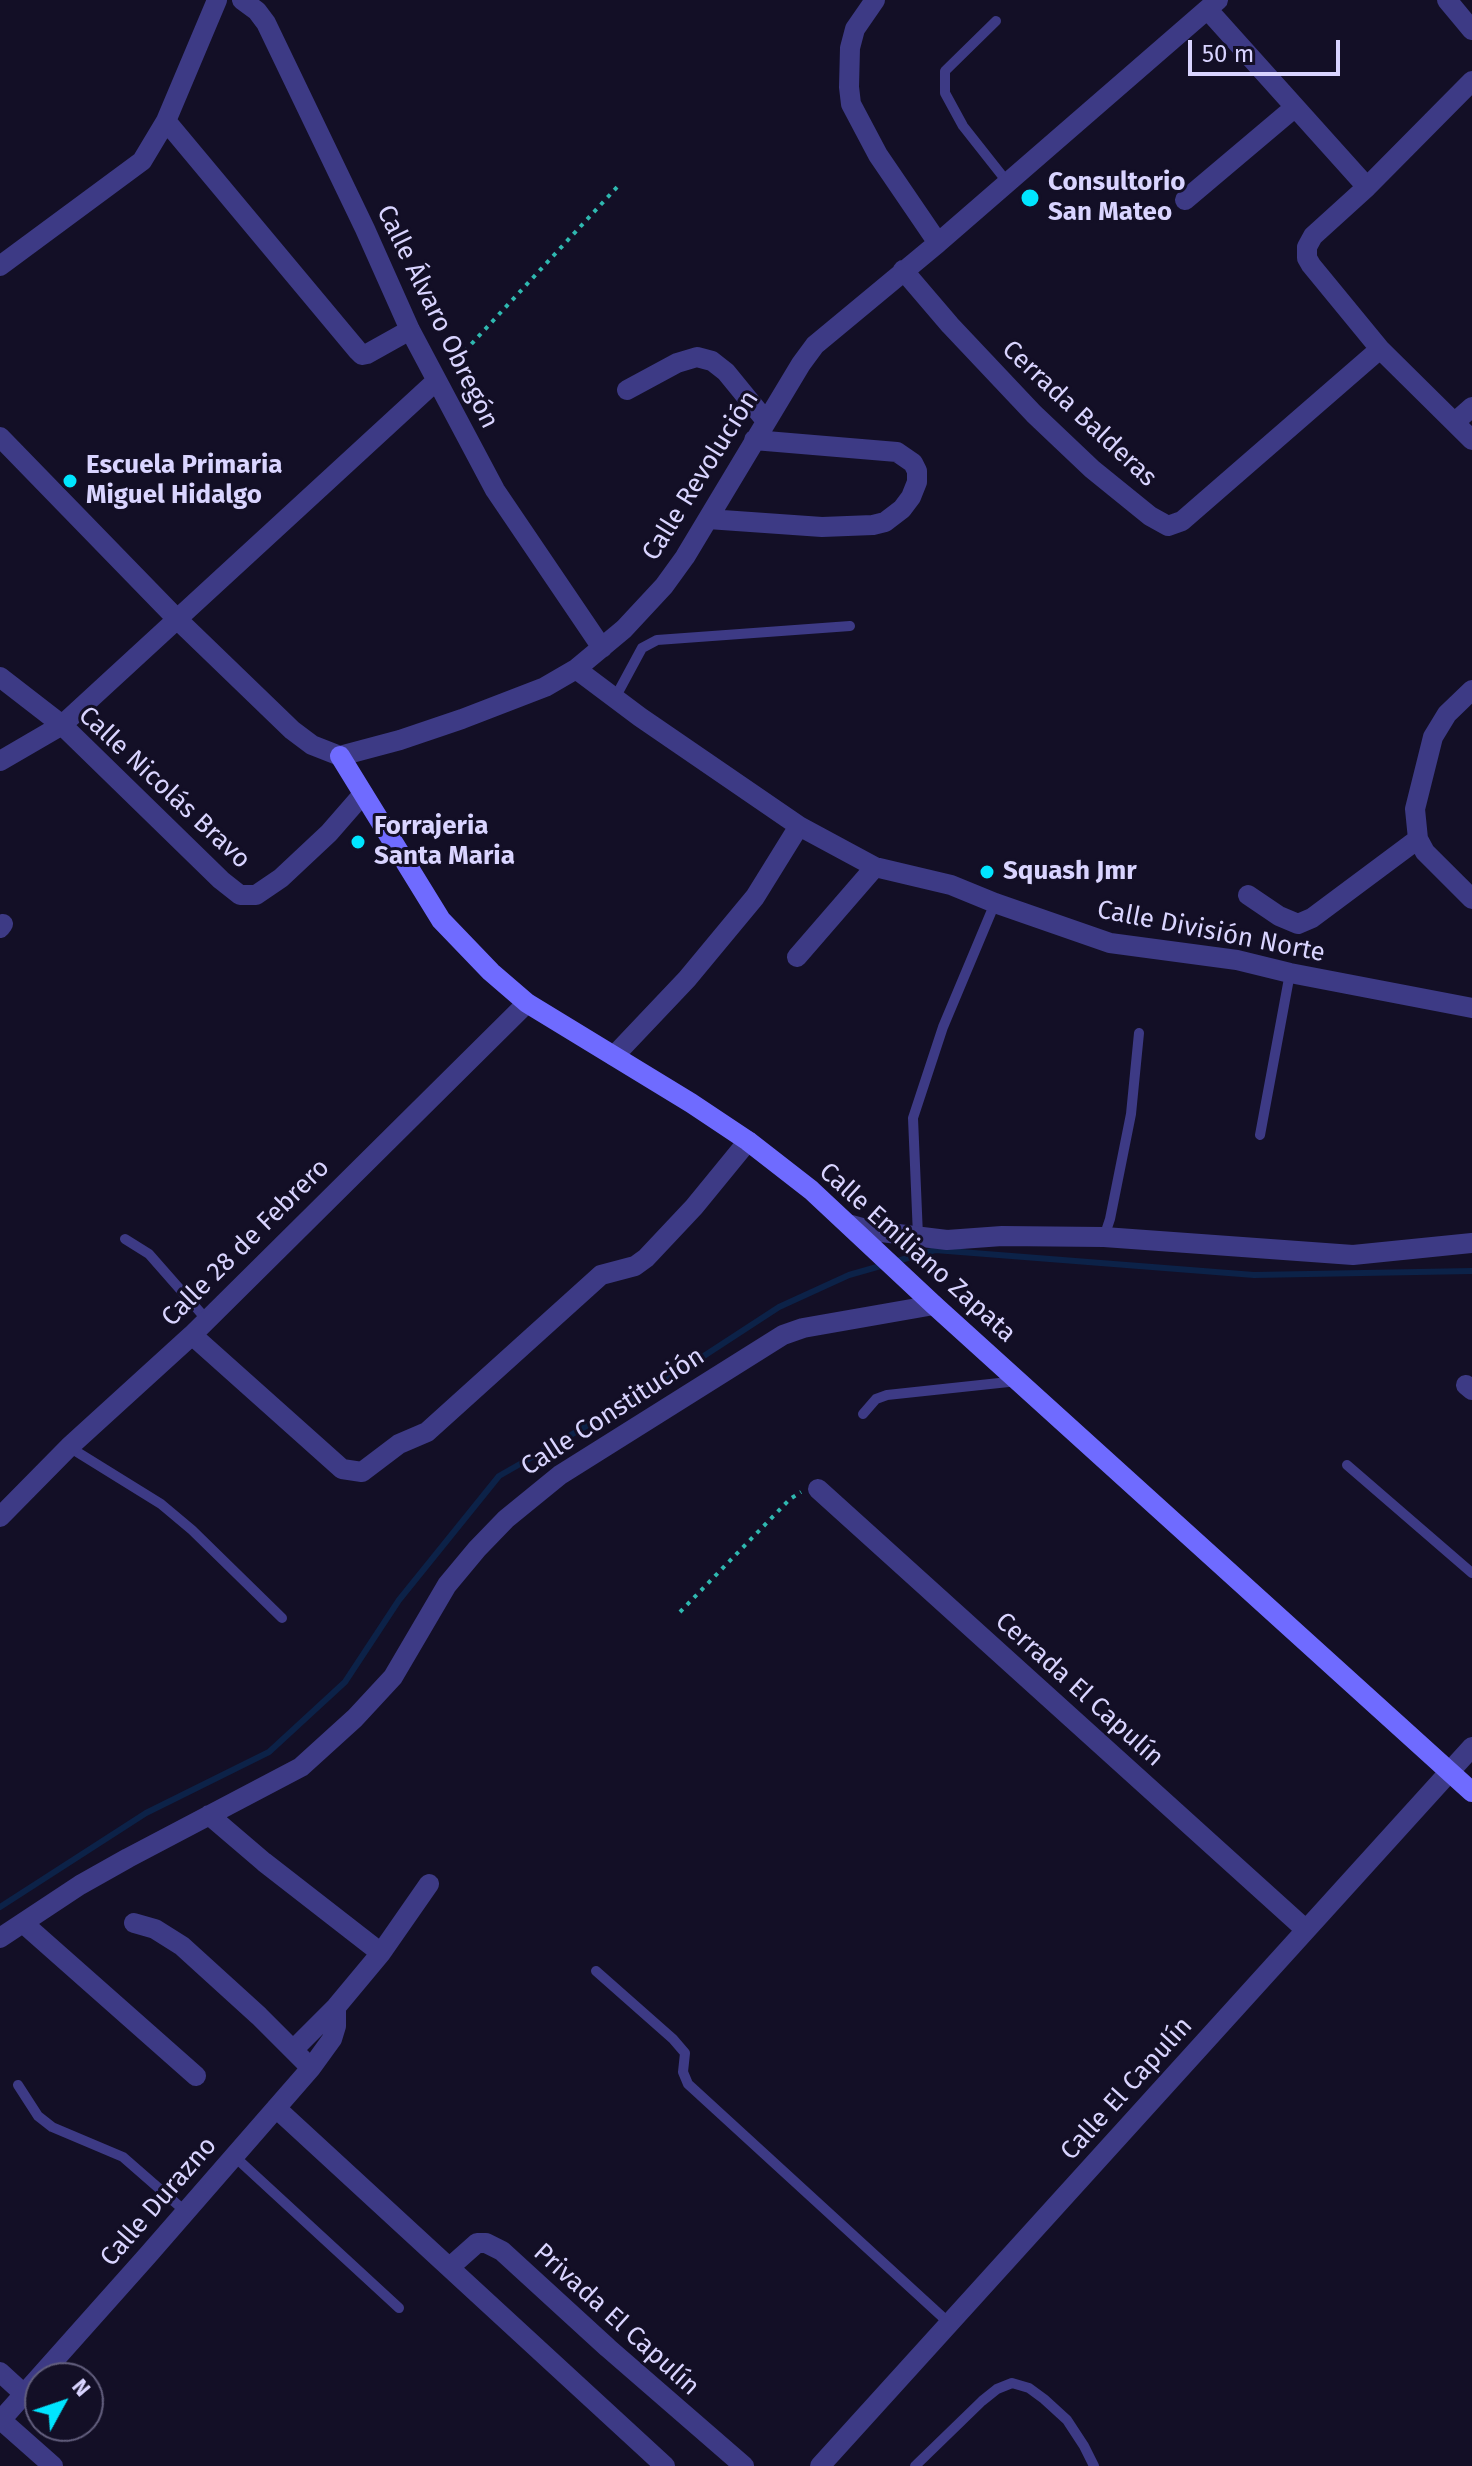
<!DOCTYPE html>
<html>
<head>
<meta charset="utf-8">
<style>
  body { margin:0 }
  #map { position:relative; width:1472px; height:2466px; overflow:hidden; background:#130f26; font-family:"Fira Sans",sans-serif }
  canvas { display:block }
  .north { position:absolute; left:24px; top:2362px; width:80px; height:80px; box-sizing:border-box; background:#130f26; border:2px solid #625e7d; border-radius:50%; rotate:50deg; font-size:22px; font-weight:700; line-height:32px; text-align:center; color:#d9d4ff }
  .north::after { content:''; display:block; margin:auto; width:28px; height:36px; background:#00e5ff; clip-path:polygon(50% 0,100% 100%,50% 72%,0 100%) }
  .scale { position:absolute; left:1188px; top:40px; width:152px; height:36px; box-sizing:border-box; border:4px solid #d9d4ff; border-top:0; padding-left:10px; font-size:24px; line-height:28px; white-space:nowrap; color:#d9d4ff; -webkit-text-stroke:6px #130f26; paint-order:stroke }
</style>
</head>
<body>
<div id="map">
<canvas width="1472" height="2466"></canvas>
<div class="north">N</div>
<div class="scale">50 m</div>
</div>
<script>
const c = document.querySelector('canvas').getContext('2d');
c.lineJoin = 'round';
const toPath = rows => new Path2D(rows.map(r => 'M' + r).join(''));
function stroke(path, color, width, dash) { c.strokeStyle = color; c.lineWidth = width; c.lineCap = dash ? 'butt' : 'round'; c.setLineDash(dash || []); c.stroke(path); }
function write(font, color, halo, rows, align = 'center') {
  c.font = font + ' "Fira Sans",sans-serif'; c.lineWidth = 6; c.setLineDash([]); c.textBaseline = 'middle'; c.strokeStyle = halo; c.fillStyle = color; for (const [text, x, y, turn = 0] of rows) {
    c.save(); c.translate(x, y); c.rotate((+turn || 0) * Math.PI / 180); c.textAlign = isNaN(turn) ? turn : align; if (halo) c.strokeText(text, 0, 0); c.fillText(text, 0, 0); c.restore();
  }
}
const stream = toPath([
  [894,1262,935,1250,1254,1275,1472,1271],
  [0,1907,146,1813,269,1752,345,1682,399,1600,499,1476,667,1380,779,1307,849,1275,884,1265]
]);
const path = toPath([
  [451,366,619,185],
  [680,1612,790,1499,801,1492]
]);
const lane = toPath([
  [996,21,945,71,945,93,963,126,1008,183],
  [615,698,642,648,657,640,850,626],
  [1260,1135,1290,973],
  [918,1236,913,1118,943,1027,995,903],
  [1104,1237,1110,1219,1131,1114,1139,1033],
  [125,1239,149,1254,207,1320],
  [863,1414,876,1399,887,1395,1018,1381],
  [69,1447,161,1504,192,1530,282,1618],
  [1347,1465,1472,1573],
  [596,1971,673,2039,685,2053,683,2072,688,2084,949,2323],
  [18,2085,38,2116,52,2127,123,2157,186,2212],
  [234,2156,399,2308],
  [915,2466,982,2401,997,2389,1012,2383,1029,2388,1044,2399,1067,2420,1084,2446,1094,2466]
]);
const street = toPath([
  [242,0,257,11,266,23,365,229,410,330,495,490,602,648],
  [875,0,855,29,850,48,849,87,851,104,878,155,938,243],
  [1447,0,1472,30],
  [1208,10,1367,187],
  [1472,81,1367,187,1313,236,1307,247,1307,258,1311,265,1380,349,1472,440],
  [166,121,358,351,362,355,367,354,410,330],
  [1185,200,1294,108],
  [0,266,142,161,166,121,217,0],
  [903,270,950,325,1034,414,1092,469,1150,516,1168,526,1182,521,1380,349],
  [627,390,677,363,697,357,712,361,726,372,766,421],
  [1455,422,1472,407],
  [0,437,177,619,292,730,312,745,340,756,400,740,462,719,545,687,576,669,624,629,664,586,685,557,801,364,815,345,938,243,1218,0],
  [708,519,822,527,873,525,885,522,902,509,911,497,917,482,917,471,913,463,897,452,754,440],
  [576,669,640,717,799,826,875,867,951,885,995,903,1110,943,1237,960,1290,973,1472,1008],
  [0,677,62,725,221,880,240,895,256,895,281,878,329,833,363,794],
  [1472,690,1447,714,1433,737,1415,809,1418,839,1425,852,1472,899],
  [0,761,62,725,435,382],
  [1248,895,1279,916,1298,924,1312,918,1418,839],
  [0,928,3,924],
  [797,957,875,867],
  [614,1056,687,979,755,897,799,826],
  [851,1225,873,1231,947,1240,1002,1236,1104,1237,1353,1255,1472,1243],
  [192,1335,342,1469,362,1472,399,1444,427,1432,601,1275,635,1266,646,1258,694,1207,748,1141],
  [1466,1385,1472,1390],
  [818,1489,1305,1929],
  [0,1517,69,1447,192,1335,527,1003],
  [209,1815,264,1862,381,1953],
  [23,1923,196,2076],
  [134,1923,155,1929,182,1946,259,2016,311,2068],
  [0,1938,80,1885,128,1858,301,1767,355,1718,393,1677,447,1585,477,1549,506,1519,560,1475,783,1335,803,1328,934,1305],
  [293,2050,336,2007,381,1953,429,1884],
  [276,2108,665,2466],
  [450,2267,477,2243,486,2243,502,2251,608,2348,744,2466],
  [0,2372,24,2394],
  [1,2420,53,2466],
  [0,2421,148,2255,311,2068,332,2039,336,2026,336,2007],
  [820,2466,1472,1747]
]);
const secondary = toPath([
  [340,756,441,920,491,972,527,1003,691,1103,748,1141,811,1190,934,1305,1472,1792]
]);
const markers = [
  [1030,198,10,"#00e5ff"],
  [70,481,8,"#00e5ff"],
  [358,842,8,"#00e5ff"],
  [987,872,8,"#00e5ff"]
];
const poiNames = [
  ["Consultorio",1048,183],
  ["San Mateo",1048,213],
  ["Escuela Primaria",86,466],
  ["Miguel Hidalgo",86,496],
  ["Forrajeria",374,827],
  ["Santa Maria",374,857],
  ["Squash Jmr",1003,872]
];
const streetNames = [
  ["Calle Álvaro Obregón",437,317,64],
  ["Cerrada Balderas",1079,414,43],
  ["Calle Revolución",701,476,-58],
  ["Calle Nicolás Bravo",164,788,43],
  ["Calle División Norte",1211,932,11],
  ["Calle 28 de Febrero",246,1243,-45],
  ["Calle Emiliano Zapata",917,1253,42],
  ["Calle Constitución",613,1412,-33],
  ["Cerrada El Capulín",1079,1690,42],
  ["Calle El Capulín",1127,2089,-48],
  ["Calle Durazno",159,2202,-49],
  ["Privada El Capulín",616,2320,42]
];
stroke(stream, '#0c2248', 6);
stroke(path, '#2fb8b0', 4, [4, 6]);
stroke(lane, '#3d3a85', 10);
stroke(street, '#3d3a85', 20);
stroke(secondary, '#6f6bff', 20);
for (const [x, y, r, color] of markers) { const dot = new Path2D(); dot.arc(x, y, r, 0, 2 * Math.PI); c.fillStyle = color; c.fill(dot); stroke(dot, '#130f26', 3); }
write('bold 26px', '#d9d4ff', '#130f26', poiNames, 'left');
write('26px', '#d9d4ff', '#130f26', streetNames);
</script>
</body>
</html>
